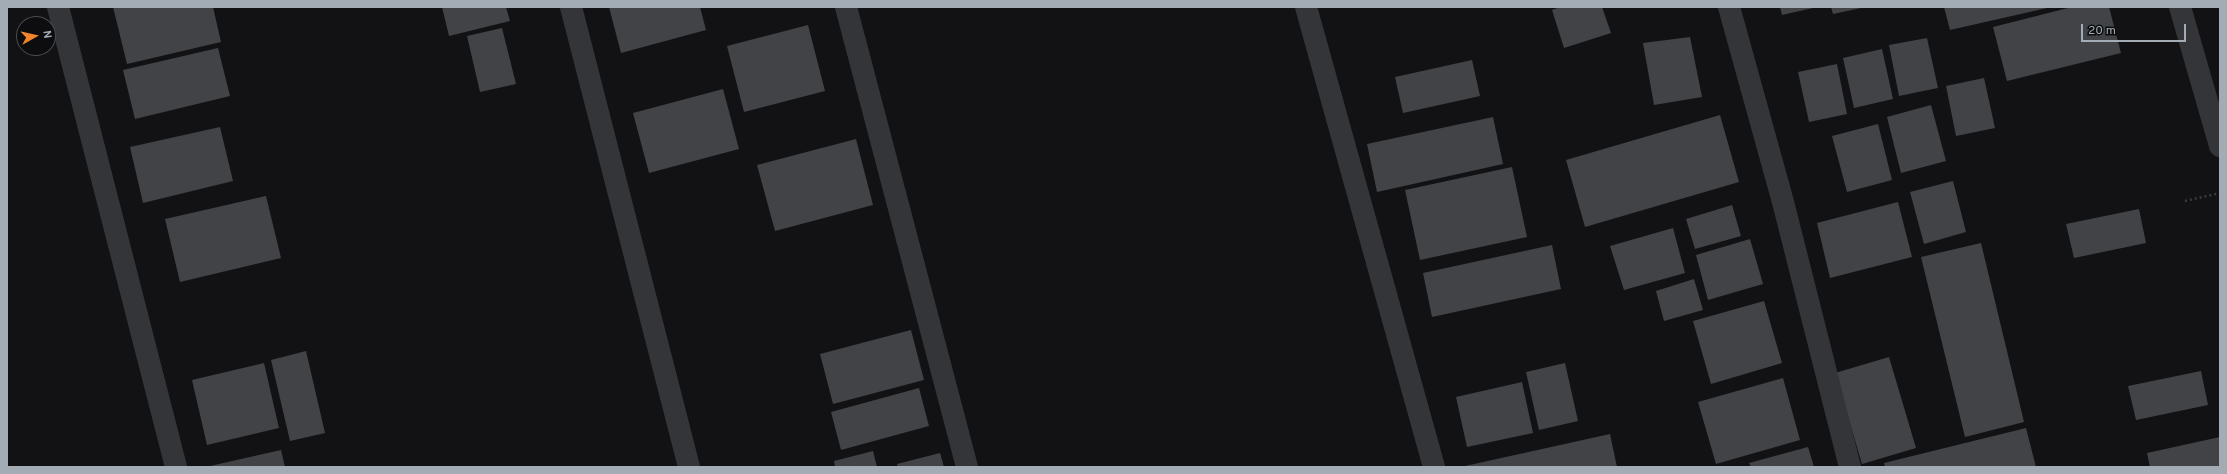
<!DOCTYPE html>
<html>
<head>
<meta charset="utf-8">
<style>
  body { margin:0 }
  #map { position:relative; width:2227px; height:474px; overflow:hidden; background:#121214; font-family:Overpass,sans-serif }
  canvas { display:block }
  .frame { position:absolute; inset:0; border:8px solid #a3acb4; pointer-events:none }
  .north { position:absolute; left:16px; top:16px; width:40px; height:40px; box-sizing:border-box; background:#0d0d0f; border:1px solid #494d51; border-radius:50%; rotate:82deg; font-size:11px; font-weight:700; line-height:16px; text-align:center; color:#a3acb4 }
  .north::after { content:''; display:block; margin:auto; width:14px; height:18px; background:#f2852c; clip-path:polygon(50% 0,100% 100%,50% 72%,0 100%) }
  .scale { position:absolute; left:2081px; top:24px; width:105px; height:18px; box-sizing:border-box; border:2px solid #a3acb4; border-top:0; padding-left:5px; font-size:12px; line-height:14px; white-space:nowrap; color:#a3acb4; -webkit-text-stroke:3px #0d0d0f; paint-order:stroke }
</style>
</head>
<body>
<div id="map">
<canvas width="2227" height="474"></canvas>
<div class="frame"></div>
<div class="north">N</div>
<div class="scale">20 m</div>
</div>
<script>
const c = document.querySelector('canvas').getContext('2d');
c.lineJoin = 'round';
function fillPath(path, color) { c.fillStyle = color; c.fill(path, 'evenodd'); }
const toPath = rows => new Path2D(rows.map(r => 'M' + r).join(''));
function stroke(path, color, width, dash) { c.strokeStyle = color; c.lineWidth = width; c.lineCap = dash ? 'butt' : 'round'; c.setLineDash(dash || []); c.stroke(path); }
const building = toPath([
  [113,7,213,7,221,42,127,64],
  [442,7,506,7,510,21,449,36],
  [609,7,700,7,706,30,621,53],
  [1560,7,1602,7,1611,33,1564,48,1552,10],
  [1780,7,1813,7,1813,8,1782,15],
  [1831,7,1861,7,1861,8,1833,14],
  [1944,7,2047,7,2047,8,1950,30],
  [2072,7,2109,7,2121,53,2007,81,1993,27],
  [808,25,825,91,744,112,727,46],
  [502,28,516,84,480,92,467,36],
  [1690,37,1702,97,1654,105,1643,43],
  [1927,38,1938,88,1899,96,1889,45],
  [218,48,230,96,135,119,123,70],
  [1882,49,1893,99,1854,108,1843,58],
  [1472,60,1480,96,1403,113,1395,77],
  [1837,64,1847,114,1809,122,1798,72],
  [1984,78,1995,128,1956,136,1946,86],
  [723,89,739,149,649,173,633,113],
  [1931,105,1946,161,1901,173,1887,117],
  [1720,115,1739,182,1585,227,1566,160],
  [1493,117,1503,164,1377,192,1367,144],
  [1878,124,1892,180,1847,192,1832,136],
  [220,127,233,181,143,203,130,147],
  [856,139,873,205,775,231,757,165],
  [1512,167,1527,237,1420,260,1405,190],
  [1953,181,1966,232,1924,244,1910,192],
  [266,196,281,258,180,282,165,219],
  [1898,202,1912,257,1830,278,1817,223],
  [1732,205,1741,236,1695,249,1686,219],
  [2139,209,2146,243,2074,258,2066,224],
  [1673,228,1685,273,1624,290,1610,246],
  [1750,239,1763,284,1708,300,1696,255],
  [1981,243,2024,422,1965,437,1921,257],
  [1552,245,1561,289,1432,317,1423,273],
  [1694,279,1703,310,1664,321,1656,291],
  [1764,301,1782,363,1711,384,1693,321],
  [911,330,924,380,833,404,820,354],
  [306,351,325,433,290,441,271,360],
  [1889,357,1916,448,1862,464,1835,373],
  [264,363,279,428,207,445,192,380],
  [1565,363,1578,421,1539,430,1526,372],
  [2201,371,2208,405,2136,420,2128,386],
  [1783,378,1800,440,1716,464,1698,402],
  [1522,382,1533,433,1467,447,1456,397],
  [919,388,929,426,841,450,831,412],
  [2026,428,2036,467,1885,467,1884,463],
  [1610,434,1617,467,1465,467,1465,466],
  [2220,437,2220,467,2150,467,2147,453],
  [1808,447,1814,467,1751,467,1749,463],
  [281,450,285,467,210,467,210,466],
  [873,451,877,467,835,467,834,461],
  [940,453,944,467,898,467,897,464]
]);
const path = toPath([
  [2185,201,2220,193]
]);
const minor = toPath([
  [58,7,176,467],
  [571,7,689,467],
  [846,7,967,467],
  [1306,7,1434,467],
  [1729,7,1783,202,1850,467]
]);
const tertiary = toPath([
  [2180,7,2220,146]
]);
fillPath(building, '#414347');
stroke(path, '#393c40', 2.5, [2, 3]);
stroke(minor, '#333539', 22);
stroke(tertiary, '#333539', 22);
</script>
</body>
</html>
